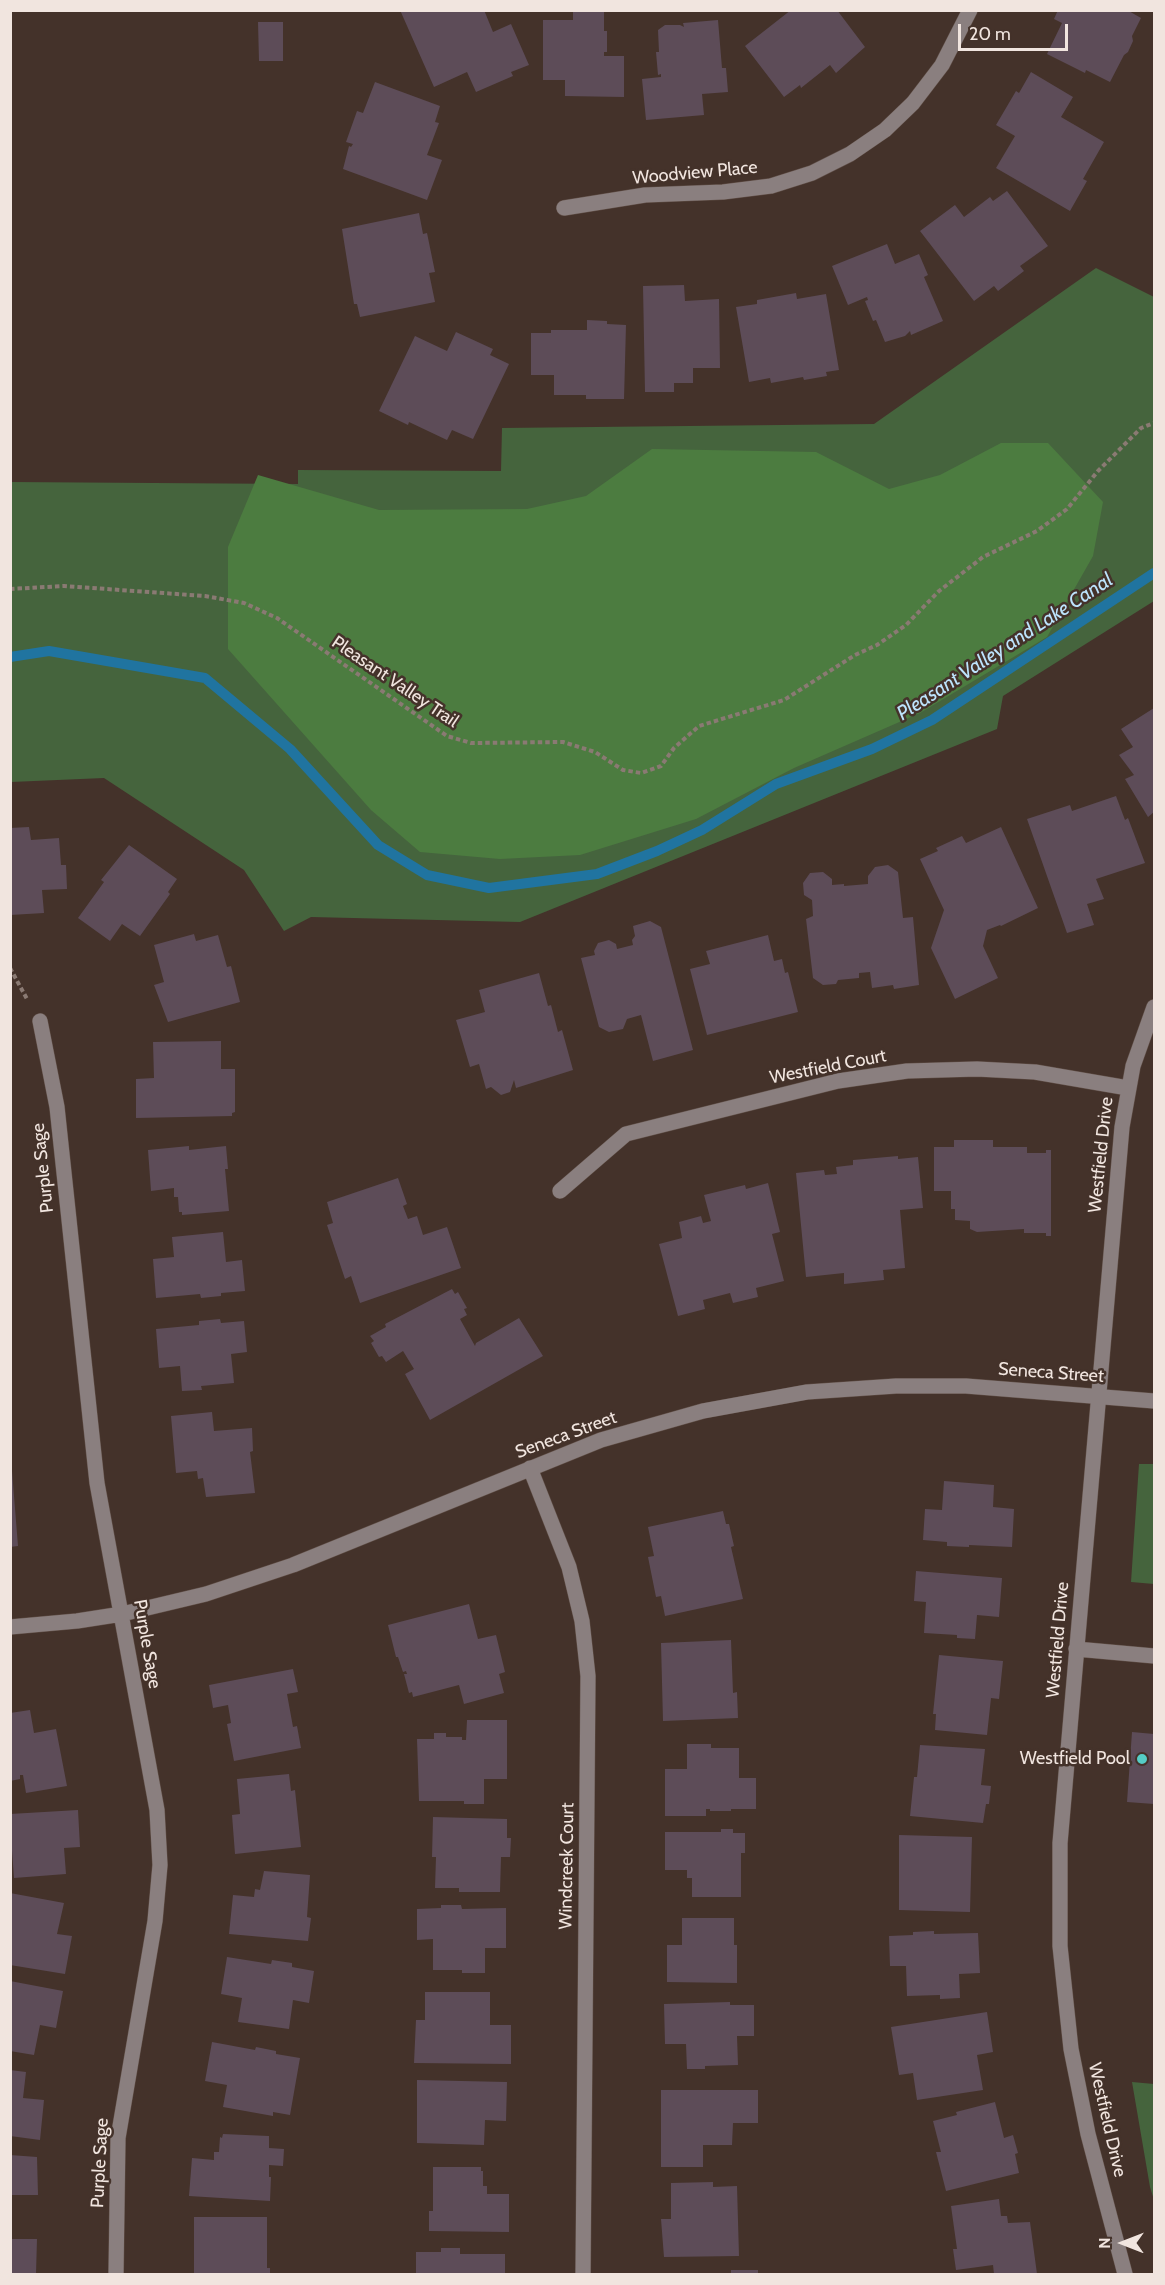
<!DOCTYPE html>
<html>
<head>
<meta charset="utf-8">
<style>
  body { margin:0 }
  #map { position:relative; width:1165px; height:2285px; overflow:hidden; background:#44322a; font-family:Cabin,sans-serif }
  canvas { display:block }
  .frame { position:absolute; inset:0; border:12px solid #f1e5df; pointer-events:none }
  .north { position:absolute; left:1093px; top:2213px; width:60px; height:60px; -webkit-text-stroke:4px #44322a; paint-order:stroke; rotate:270deg; font-size:16px; font-weight:700; line-height:24px; text-align:center; color:#f1e5df }
  .north::after { content:''; display:block; margin:auto; width:21px; height:27px; background:#f1e5df; clip-path:polygon(50% 0,100% 100%,50% 72%,0 100%) }
  .scale { position:absolute; left:958px; top:24px; width:110px; height:27px; box-sizing:border-box; border:3px solid #f1e5df; border-top:0; padding-left:8px; font-size:18px; line-height:21px; white-space:nowrap; color:#f1e5df; -webkit-text-stroke:4px #44322a; paint-order:stroke }
</style>
</head>
<body>
<div id="map">
<canvas width="1165" height="2285"></canvas>
<div class="frame"></div>
<div class="north">N</div>
<div class="scale">20 m</div>
</div>
<script>
const c = document.querySelector('canvas').getContext('2d');
c.lineJoin = 'round';
function fillPath(path, color) { c.fillStyle = color; c.fill(path, 'evenodd'); }
const toPath = rows => new Path2D(rows.map(r => 'M' + r).join(''));
function stroke(path, color, width, dash) { c.strokeStyle = color; c.lineWidth = width; c.lineCap = dash ? 'butt' : 'round'; c.setLineDash(dash || []); c.stroke(path); }
function write(font, color, halo, rows, align = 'center') {
  c.font = font + ' Cabin,sans-serif'; c.lineWidth = 5; c.setLineDash([]); c.textBaseline = 'middle'; c.strokeStyle = halo; c.fillStyle = color; for (const [text, x, y, turn = 0] of rows) {
    c.save(); c.translate(x, y); c.rotate((+turn || 0) * Math.PI / 180); c.textAlign = isNaN(turn) ? turn : align; if (halo) c.strokeText(text, 0, 0); c.fillText(text, 0, 0); c.restore();
  }
}
const green = toPath([
  [1096,268,1154,297,1154,601,1003,696,997,729,520,922,311,917,284,931,244,870,104,778,11,782,10,482,298,484,298,470,501,471,502,428,874,424],
  [1139,1464,1154,1464,1154,1584,1131,1582],
  [1132,2082,1154,2084,1154,2200,1150,2187]
]);
const forest = toPath([
  [1001,443,1048,443,1103,502,1093,556,1047,637,920,713,794,768,696,819,580,855,500,859,420,852,371,810,228,649,228,547,258,475,379,510,527,509,586,496,652,449,816,452,889,489,940,475]
]);
const stream = toPath([
  [10,657,49,651,205,678,290,749,378,845,427,875,489,888,597,874,657,851,702,830,776,784,872,749,932,720,1154,573]
]);
const building = toPath([
  [400,10,484,10,493,32,511,24,529,65,511,72,513,76,476,92,467,72,434,87],
  [573,10,604,10,604,31,607,31,607,52,604,52,604,56,624,56,624,97,565,96,565,80,543,80,543,20,573,20],
  [791,10,837,10,865,47,836,73,830,65,801,88,800,85,784,97,745,46],
  [1058,10,1127,10,1141,18,1132,36,1133,41,1128,52,1124,55,1110,82,1086,70,1085,73,1047,54,1062,23,1054,19],
  [718,20,722,68,726,68,728,92,702,94,704,115,646,120,642,79,661,77,661,74,658,75,656,52,659,52,658,30,665,25,680,25,684,27,683,23],
  [258,22,283,22,283,61,259,61],
  [1031,72,1073,97,1061,117,1104,142,1083,179,1087,181,1070,211,996,168,1015,136,996,125,1016,91,1019,93],
  [375,82,440,106,435,122,439,123,427,155,442,160,427,200,343,169,349,146,351,147,353,144,346,142,357,111,363,113],
  [1007,191,1048,246,1020,266,1024,271,998,291,994,286,974,301,920,231,955,205,964,217,990,197,993,201],
  [419,213,423,234,427,233,435,272,429,273,435,302,360,317,357,304,354,304,342,229],
  [887,244,895,264,919,254,928,275,924,277,943,321,911,335,910,331,905,336,885,342,876,320,873,321,865,301,868,300,867,297,848,305,832,266],
  [684,285,685,301,719,299,720,368,693,368,693,383,674,383,674,392,645,392,643,286],
  [796,293,797,299,826,294,839,370,826,372,827,376,804,380,803,377,771,383,770,378,749,382,736,307,757,304,757,300],
  [587,320,607,321,607,324,626,325,624,399,586,399,586,395,554,395,554,375,531,375,531,333,551,333,551,330,587,330],
  [456,332,493,349,490,355,509,364,473,439,452,430,447,440,409,422,408,425,379,411,415,336,447,351],
  [1154,708,1154,812,1148,817,1125,779,1134,775,1119,755,1133,747,1121,729],
  [1116,796,1125,820,1128,818,1145,863,1096,879,1104,899,1087,904,1094,925,1067,933,1027,819,1070,805,1072,811],
  [29,827,31,840,59,838,61,865,66,865,67,889,42,890,44,913,10,915,10,828],
  [1001,827,1038,908,1001,926,1000,925,987,930,983,946,998,978,955,999,931,948,944,910,920,859,938,851,936,848,962,836,966,843],
  [129,845,177,879,168,892,170,894,140,936,122,924,110,941,78,918,104,882,101,880],
  [888,865,898,872,903,918,913,917,919,985,894,989,893,985,872,988,870,972,859,973,859,978,838,980,836,984,823,985,813,978,806,919,813,916,812,900,804,895,803,883,810,873,823,872,832,879,832,885,844,884,844,886,868,884,868,876,875,867],
  [650,921,661,927,693,1050,653,1061,641,1015,627,1019,623,1029,609,1032,599,1027,581,958,595,955,594,951,598,943,609,940,616,944,617,949,633,945,632,940,635,936,633,926],
  [194,934,196,941,218,935,227,967,231,966,240,1002,168,1022,154,985,164,982,154,945],
  [768,935,774,961,782,959,785,973,788,972,798,1012,707,1035,690,969,710,964,706,951],
  [539,973,548,1006,551,1005,558,1032,562,1030,573,1070,516,1088,514,1080,510,1092,501,1095,491,1087,486,1089,479,1064,470,1067,456,1020,485,1012,479,990],
  [221,1041,221,1069,235,1069,235,1112,232,1113,232,1116,136,1118,136,1079,154,1078,153,1042],
  [954,1140,993,1140,993,1147,1027,1147,1027,1153,1046,1153,1046,1150,1051,1150,1051,1236,1046,1236,1046,1233,1024,1233,1024,1229,977,1232,970,1229,970,1221,955,1220,955,1209,951,1209,951,1191,934,1191,934,1147,954,1147],
  [189,1146,189,1150,226,1146,228,1169,225,1169,229,1211,182,1215,182,1212,179,1212,178,1197,174,1197,174,1188,151,1191,148,1150],
  [898,1156,898,1159,918,1157,923,1208,900,1210,905,1268,883,1270,884,1280,844,1284,844,1273,806,1277,796,1173,824,1170,825,1175,837,1174,836,1167,853,1165,853,1160],
  [398,1178,407,1204,403,1206,408,1219,417,1216,423,1235,447,1227,461,1268,360,1303,351,1276,345,1279,327,1225,333,1223,327,1202],
  [768,1183,780,1232,772,1234,784,1281,756,1288,758,1297,733,1303,730,1293,703,1300,705,1309,678,1316,659,1244,682,1238,679,1222,701,1216,703,1223,711,1221,704,1195,745,1185,746,1189],
  [223,1232,226,1262,242,1260,245,1291,221,1293,221,1296,201,1298,200,1294,156,1298,153,1259,174,1257,172,1237],
  [452,1289,455,1294,458,1292,467,1308,464,1309,467,1315,460,1319,475,1346,476,1343,519,1318,543,1356,430,1420,405,1374,414,1369,403,1351,386,1362,382,1356,379,1357,371,1343,374,1341,370,1336,386,1327,385,1324],
  [220,1319,221,1323,244,1321,247,1352,231,1354,234,1383,201,1386,202,1390,182,1391,180,1366,159,1368,156,1329,199,1325,199,1321],
  [212,1412,214,1431,252,1428,253,1451,250,1452,255,1493,206,1497,203,1478,198,1479,197,1471,176,1473,171,1416],
  [10,1471,12,1471,18,1546,10,1547],
  [944,1481,994,1485,993,1507,1014,1509,1012,1547,969,1545,969,1547,947,1546,947,1542,923,1540,925,1509,942,1510],
  [723,1511,726,1524,729,1524,734,1546,731,1547,743,1599,665,1616,661,1596,656,1597,648,1557,654,1556,648,1527],
  [916,1571,1002,1578,999,1617,977,1615,975,1639,957,1638,957,1635,924,1633,926,1602,914,1601],
  [469,1604,478,1639,496,1635,505,1672,499,1674,504,1693,464,1704,459,1685,413,1697,412,1692,409,1693,404,1674,407,1674,406,1671,403,1672,398,1657,396,1657,388,1625],
  [731,1640,733,1693,737,1692,738,1718,663,1721,661,1643],
  [939,1655,1003,1661,999,1699,991,1698,987,1735,935,1730,936,1714,933,1714],
  [293,1669,298,1692,287,1694,293,1727,297,1726,301,1748,234,1761,227,1724,231,1723,228,1705,213,1708,209,1685],
  [30,1710,34,1733,56,1729,67,1786,26,1793,23,1775,20,1775,20,1779,10,1781,10,1713],
  [467,1720,507,1720,507,1779,484,1779,484,1804,464,1804,464,1801,419,1801,417,1739,434,1739,434,1733,446,1733,446,1737,462,1737,462,1740,466,1740],
  [1132,1732,1154,1734,1154,1804,1127,1802],
  [687,1744,711,1744,711,1748,739,1748,739,1778,756,1778,756,1809,731,1809,731,1811,710,1811,710,1809,706,1809,706,1816,665,1816,665,1769,687,1769],
  [920,1745,985,1749,981,1785,991,1786,989,1804,986,1804,983,1823,910,1816,914,1777,917,1777],
  [289,1774,291,1791,295,1790,301,1847,235,1854,232,1815,240,1814,237,1779],
  [78,1810,80,1847,64,1848,66,1874,14,1878,12,1851,10,1851,10,1814],
  [433,1817,507,1819,507,1838,511,1838,510,1857,501,1857,500,1892,459,1892,459,1888,435,1888,436,1857,432,1857],
  [721,1829,733,1829,733,1833,745,1833,745,1853,741,1853,741,1897,692,1897,692,1878,687,1878,687,1870,665,1870,665,1832,721,1832],
  [899,1835,972,1837,970,1912,899,1910],
  [264,1871,310,1875,307,1917,311,1918,308,1941,229,1934,233,1895,254,1897,255,1889,260,1890],
  [10,1893,64,1903,57,1934,72,1936,65,1974,10,1965],
  [441,1905,461,1905,462,1909,506,1908,506,1948,485,1948,485,1973,462,1973,462,1970,433,1970,433,1939,417,1940,417,1909,441,1908],
  [682,1918,734,1918,734,1945,737,1945,737,1983,667,1982,667,1945,682,1945],
  [934,1931,934,1934,978,1933,980,1973,959,1974,960,1998,940,1999,940,1995,907,1996,906,1966,890,1966,889,1936,913,1935,913,1932],
  [227,1957,271,1964,272,1960,292,1963,292,1967,314,1971,309,2003,293,2000,289,2029,238,2022,242,1998,221,1994],
  [10,1981,63,1991,56,2028,40,2025,34,2055,10,2051],
  [425,1992,490,1992,490,2025,511,2025,511,2064,414,2063,416,2020,425,2020],
  [730,2002,730,2005,754,2005,754,2036,737,2036,738,2065,705,2066,705,2069,687,2069,686,2044,665,2044,664,2004],
  [987,2012,993,2052,977,2055,983,2090,917,2100,913,2073,899,2075,891,2027],
  [212,2042,255,2050,256,2047,276,2051,276,2054,300,2058,290,2115,273,2112,273,2116,223,2107,227,2085,205,2081],
  [10,2070,26,2072,23,2098,44,2100,40,2140,10,2136],
  [417,2080,507,2082,506,2121,485,2120,484,2145,417,2143],
  [661,2090,758,2090,758,2123,733,2123,732,2145,703,2145,703,2167,661,2167],
  [995,2102,1004,2138,1013,2135,1018,2153,1015,2154,1019,2173,946,2191,936,2152,941,2152,933,2121,957,2115,956,2112],
  [223,2134,269,2136,269,2148,284,2149,283,2166,269,2165,269,2177,271,2177,270,2201,189,2196,192,2158,214,2160,214,2152,219,2152,220,2137,222,2138],
  [10,2155,37,2157,38,2195,10,2195],
  [433,2167,481,2167,481,2171,483,2171,483,2186,487,2186,487,2194,509,2194,509,2232,429,2231,429,2211,433,2211],
  [713,2182,713,2187,737,2186,739,2256,664,2257,661,2219,671,2219,671,2183],
  [999,2199,1001,2216,1007,2216,1008,2223,1030,2222,1037,2274,994,2274,993,2265,956,2270,953,2249,957,2249,951,2206],
  [194,2217,267,2217,267,2268,270,2268,270,2274,194,2274],
  [10,2239,37,2239,36,2274,10,2274],
  [441,2248,460,2248,460,2254,505,2254,505,2274,416,2274,416,2252,441,2252],
  [731,2270,758,2270,758,2274,731,2274]
]);
const path = toPath([
  [10,589,64,586,205,596,244,603,277,618,447,736,471,743,563,742,595,752,623,770,641,773,661,766,674,748,699,726,784,700,855,655,877,645,906,625,939,591,983,557,1037,531,1067,509,1098,471,1141,428,1154,423],
  [10,968,27,999]
]);
const minor = toPath([
  [564,208,645,195,723,192,771,186,812,173,850,154,885,130,913,103,942,65,970,10],
  [40,1021,57,1107,97,1483,157,1810,160,1865,155,1921,118,2138,116,2274],
  [560,1191,626,1134,838,1081,907,1071,977,1069,1035,1072,1128,1088],
  [530,1468,569,1567,582,1621,588,1676,583,2274],
  [10,1627,77,1621,122,1614,206,1594,293,1565,601,1440,703,1411,807,1392,896,1386,966,1386,1154,1401],
  [1076,1649,1154,1656],
  [1125,2274,1088,2134,1071,2049,1060,1946,1060,1843,1122,1127,1133,1066,1154,1007]
]);
const markers = [
  [1142,1759,6,"#55cdc6"]
];
const streetNames = [
  ["Woodview Place",695,173,-5],
  ["Pleasant Valley Trail",395,682,34],
  ["Westfield Court",828,1067,-11],
  ["Westfield Drive",1101,1155,-84],
  ["Purple Sage",43,1168,-96],
  ["Seneca Street",1051,1373,4],
  ["Seneca Street",566,1435,-20],
  ["Westfield Drive",1058,1640,-85],
  ["Purple Sage",147,1644,80],
  ["Windcreek Court",567,1866,-89],
  ["Westfield Drive",1107,2120,77],
  ["Purple Sage",100,2163,-87]
];
const poiNames = [
  ["Westfield Pool",1130,1759]
];
const waterNames = [
  ["Pleasant Valley and Lake Canal",1005,647,-33]
];
fillPath(green, '#45643d');
fillPath(forest, '#4c7c40');
stroke(stream, '#2074a0', 10);
fillPath(building, '#5d4c58');
stroke(minor, '#604f47', 16);
stroke(path, '#8a7a73', 4, [4.5, 3]);
stroke(minor, '#8a7f7f', 15);
for (const [x, y, r, color] of markers) { const dot = new Path2D(); dot.arc(x, y, r, 0, 2 * Math.PI); c.fillStyle = color; c.fill(dot); stroke(dot, '#44322a', 2); }
write('18px', '#f1e5df', '#44322a', streetNames);
write('18px', '#f1e5df', '#44322a', poiNames, 'right');
write('italic 20px', '#bde4fd', '#44322a', waterNames);
</script>
</body>
</html>
